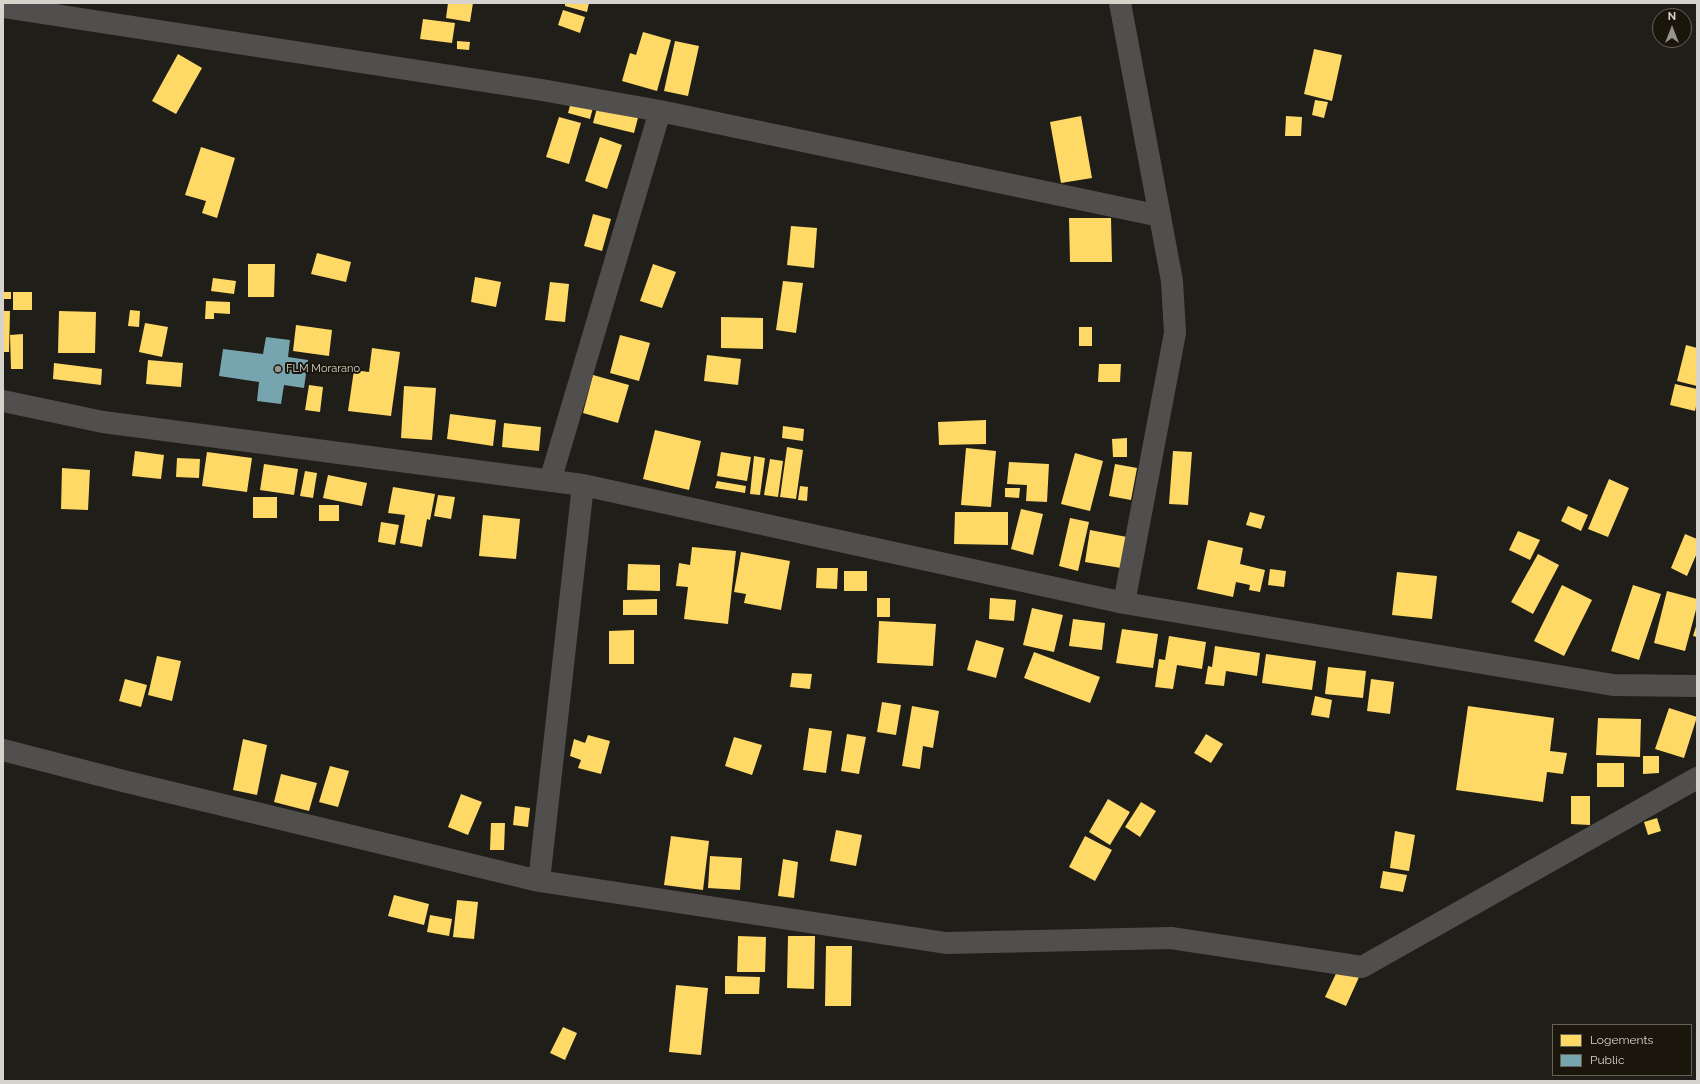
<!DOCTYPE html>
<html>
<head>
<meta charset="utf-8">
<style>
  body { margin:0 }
  #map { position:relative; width:1700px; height:1084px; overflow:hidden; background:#201e18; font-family:Raleway,sans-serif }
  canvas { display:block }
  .frame { position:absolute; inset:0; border:4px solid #d6d3cc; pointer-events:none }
  .legend { position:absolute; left:1552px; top:1024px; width:140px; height:52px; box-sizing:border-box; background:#1a160b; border:1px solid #656258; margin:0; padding:5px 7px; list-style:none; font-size:12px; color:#d6d3cc }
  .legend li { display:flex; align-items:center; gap:8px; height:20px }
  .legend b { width:20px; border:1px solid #656258 }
  .north { position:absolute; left:1652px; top:8px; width:40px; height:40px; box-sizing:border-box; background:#1a160b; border:1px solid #656258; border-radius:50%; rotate:0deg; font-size:11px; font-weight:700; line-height:16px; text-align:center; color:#d6d3cc }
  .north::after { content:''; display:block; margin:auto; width:14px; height:18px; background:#96948d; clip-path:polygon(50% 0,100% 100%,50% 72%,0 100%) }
</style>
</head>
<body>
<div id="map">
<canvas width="1700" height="1084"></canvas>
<div class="frame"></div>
<ul class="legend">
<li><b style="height:11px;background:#ffd966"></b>Logements</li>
<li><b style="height:11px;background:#76a5af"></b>Public</li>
</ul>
<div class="north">N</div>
</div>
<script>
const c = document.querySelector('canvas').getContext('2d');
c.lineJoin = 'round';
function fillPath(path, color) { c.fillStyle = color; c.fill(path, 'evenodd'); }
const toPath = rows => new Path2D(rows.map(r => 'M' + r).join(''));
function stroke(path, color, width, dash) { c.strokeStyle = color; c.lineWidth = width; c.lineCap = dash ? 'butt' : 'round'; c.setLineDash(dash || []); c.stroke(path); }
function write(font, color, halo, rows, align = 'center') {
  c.font = font + ' Raleway,sans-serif'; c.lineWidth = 4; c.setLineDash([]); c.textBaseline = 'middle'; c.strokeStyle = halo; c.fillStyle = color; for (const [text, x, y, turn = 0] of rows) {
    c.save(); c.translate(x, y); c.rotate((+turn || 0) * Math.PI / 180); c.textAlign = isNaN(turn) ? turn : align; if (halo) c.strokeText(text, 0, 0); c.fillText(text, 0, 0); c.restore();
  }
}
const homes = toPath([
  [448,3,473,3,470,22,446,18],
  [565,3,589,3,587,12,565,6],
  [563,10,585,17,580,33,558,25],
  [423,19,455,23,452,43,420,39],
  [643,32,671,40,657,91,622,81,630,53,636,55],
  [457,41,470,42,469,50,457,49],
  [675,41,699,46,688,96,664,91],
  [1314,49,1342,55,1332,101,1304,94],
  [178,54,202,68,176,114,152,101],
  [572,98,594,104,590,119,568,113],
  [1315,100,1328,102,1324,118,1312,115],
  [598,104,639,114,634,133,593,123],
  [1081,116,1092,178,1061,183,1050,122],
  [1286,116,1302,117,1301,136,1285,136],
  [559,117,581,123,569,164,546,157],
  [600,137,622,145,607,189,585,181],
  [201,147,235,158,217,218,202,213,206,201,185,195],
  [593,214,611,219,602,251,584,246],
  [1069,218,1111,218,1112,262,1070,262],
  [791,226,817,228,814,268,787,265],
  [317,253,351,262,346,282,311,274],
  [248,264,275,264,274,297,248,297],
  [653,264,676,272,662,308,640,301],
  [475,277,501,282,496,307,471,302],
  [213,278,236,281,234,294,211,291],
  [783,281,803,283,796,333,776,330],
  [550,282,569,284,565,322,545,320],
  [3,292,11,292,11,299,3,299],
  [13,292,32,292,32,310,13,310],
  [206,301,230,302,230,314,214,313,214,319,205,319],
  [130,310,140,311,139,327,128,326],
  [3,311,10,311,9,352,3,352],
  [59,311,96,312,95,353,58,353],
  [721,317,763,318,763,349,721,348],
  [145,323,168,327,162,357,139,352],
  [296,325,332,330,329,356,293,351],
  [1079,327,1092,327,1092,346,1079,346],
  [23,334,23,369,11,369,10,335],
  [620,335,650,343,639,381,610,373],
  [1686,345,1697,348,1697,386,1677,381],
  [372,348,400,352,391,416,348,411,354,370,369,372],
  [707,355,741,359,738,385,704,381],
  [148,360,183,363,181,387,146,384],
  [54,363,102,369,101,385,53,379],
  [1099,364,1121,364,1120,382,1098,382],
  [593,375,629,385,618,423,583,413],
  [1675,384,1697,389,1697,402,1695,411,1670,405],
  [309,385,323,387,320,412,305,410],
  [404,386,436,388,432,440,401,438],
  [450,414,496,420,493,446,447,439],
  [986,420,986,444,939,445,938,422],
  [504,423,541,427,539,451,502,447],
  [783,426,804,429,803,441,782,438],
  [655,430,701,441,689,490,643,479],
  [1127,438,1127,457,1113,457,1112,439],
  [787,447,803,450,796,499,780,497],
  [966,448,996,451,991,507,961,505],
  [135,451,164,455,161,479,132,476],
  [1173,451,1192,452,1188,505,1169,504],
  [207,452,252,458,247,492,202,486],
  [721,452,751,457,747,481,717,476],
  [1075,453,1103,461,1090,511,1061,504],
  [754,456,765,458,760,495,750,494],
  [177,458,200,459,199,478,176,477],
  [770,459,783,461,778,497,764,495],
  [1009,462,1049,464,1047,502,1026,501,1027,485,1007,484],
  [264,464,298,469,294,495,260,490],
  [1115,464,1137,468,1131,500,1109,496],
  [62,468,90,470,88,510,61,509],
  [305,471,317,473,313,498,300,496],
  [328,475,367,483,362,506,323,498],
  [1609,479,1629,488,1608,537,1588,529],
  [717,481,746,486,745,493,715,488],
  [800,486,808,487,807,501,798,500],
  [393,487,435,494,430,520,427,519,422,547,400,543,405,515,388,513],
  [1005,488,1020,488,1019,498,1005,497],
  [438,495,455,497,451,519,434,516],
  [253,497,277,497,277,518,253,518],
  [319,505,339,505,339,521,319,521],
  [1568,506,1588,515,1581,531,1561,521],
  [1021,509,1043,514,1033,555,1011,549],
  [955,512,1008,512,1008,545,954,544],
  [1250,512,1265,516,1261,529,1246,525],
  [483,515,520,519,516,559,479,556],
  [1070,518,1089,522,1078,571,1059,566],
  [381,522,399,525,395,545,378,542],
  [1090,530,1127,537,1121,568,1085,562],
  [1518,531,1540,540,1530,560,1509,550],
  [1685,534,1697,539,1697,553,1687,576,1671,568],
  [1208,540,1243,548,1240,564,1265,570,1260,592,1249,590,1250,585,1236,582,1233,597,1197,589],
  [692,547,736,551,728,624,684,619,688,587,676,586,679,563,690,565],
  [741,552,790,561,781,610,744,603,746,594,734,592],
  [1538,554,1559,565,1533,614,1511,602],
  [628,564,660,565,660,591,627,590],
  [817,568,838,568,837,589,816,588],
  [1270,569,1286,571,1284,587,1268,585],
  [844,571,867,571,867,591,844,591],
  [1397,572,1437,576,1432,619,1392,615],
  [1562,585,1592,600,1564,656,1534,641],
  [1633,585,1661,594,1639,660,1611,651],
  [1667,591,1697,599,1697,606,1685,651,1654,643],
  [877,598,890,598,890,617,877,617],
  [990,598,1016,600,1014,621,989,619],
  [657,599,657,615,623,615,623,600],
  [1032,608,1063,615,1054,652,1023,645],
  [1073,619,1105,623,1102,650,1069,646],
  [879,621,936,624,933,666,877,663],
  [1697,623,1697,637,1693,636],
  [1122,629,1158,634,1153,668,1116,663],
  [634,630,634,664,609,664,609,631],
  [1169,636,1206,642,1202,669,1177,665,1173,689,1155,687,1159,659,1165,660],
  [976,640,1004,648,996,678,967,670],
  [1215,646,1260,653,1257,676,1226,671,1224,686,1205,684,1208,666,1212,667],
  [1034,652,1100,677,1090,703,1024,678],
  [1266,654,1316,661,1312,690,1262,683],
  [157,656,181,661,172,701,148,695],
  [1328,667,1366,671,1363,698,1325,694],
  [792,673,812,674,810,689,790,687],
  [125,679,147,685,141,707,119,701],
  [1371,679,1394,682,1390,714,1367,711],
  [1315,696,1332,700,1329,718,1311,715],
  [882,702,901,705,896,735,877,732],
  [912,706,939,711,933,748,923,746,920,769,902,766],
  [1468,706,1554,718,1550,751,1567,753,1563,774,1547,772,1543,802,1456,790],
  [1669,708,1697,717,1684,758,1655,749],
  [1598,718,1641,719,1640,757,1596,755],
  [809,728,832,731,826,773,803,770],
  [847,734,866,737,859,774,841,771],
  [1206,734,1223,744,1211,763,1194,753],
  [588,735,610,741,601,774,578,768,581,760,570,756,574,739,585,743],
  [734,737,762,745,752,775,725,766],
  [243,739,267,745,257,795,233,790],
  [1643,756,1659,756,1659,773,1643,774],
  [1597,763,1624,763,1624,787,1597,787],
  [330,766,349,771,338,807,319,802],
  [281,774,317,783,309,811,274,802],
  [461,794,482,802,468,835,448,827],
  [1571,796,1590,796,1590,825,1571,824],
  [1108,799,1130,812,1110,845,1089,832],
  [1141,802,1156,811,1140,837,1125,827],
  [515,806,530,808,528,827,513,825],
  [1657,818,1661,831,1648,835,1644,822],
  [491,823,505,823,504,850,490,850],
  [836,830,862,835,856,866,830,861],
  [1395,831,1415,835,1409,871,1390,868],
  [671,836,709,841,703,890,664,885],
  [1085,836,1112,850,1095,881,1069,867],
  [710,856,742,858,740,890,708,888],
  [783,859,798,862,794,898,778,896],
  [1383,871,1407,875,1403,892,1380,888],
  [394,895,429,904,424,925,388,916],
  [457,900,478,902,474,939,453,937],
  [430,915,452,919,449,936,427,932],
  [738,936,766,937,765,972,737,972],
  [788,936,815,936,814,989,787,988],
  [826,946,852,946,851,1006,825,1006],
  [1340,965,1360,975,1346,1006,1325,997],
  [725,976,760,977,759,994,725,994],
  [676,985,708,988,701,1055,669,1052],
  [563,1027,577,1033,565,1060,550,1053]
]);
const public = toPath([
  [266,337,290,340,288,357,308,360,304,388,284,385,281,404,257,401,259,382,219,376,223,349,263,354]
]);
const minor = toPath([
  [1120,3,1172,281,1175,333,1124,603],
  [3,7,542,90,660,111,1160,216],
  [3,401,103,422,583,485,1124,603,1613,685,1697,686],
  [550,481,660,111],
  [3,750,123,781,539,881,946,943,1171,938,1362,967,1697,778],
  [539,881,583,485]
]);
const markers = [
  [278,369,4,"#96948d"]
];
const poiNames = [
  ["FLM Morarano",286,369]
];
fillPath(homes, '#ffd966');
fillPath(public, '#76a5af');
stroke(minor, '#514f4d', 22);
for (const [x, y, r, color] of markers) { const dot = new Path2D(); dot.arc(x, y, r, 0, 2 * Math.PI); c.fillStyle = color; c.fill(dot); stroke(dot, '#1a160b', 1.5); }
write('11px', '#d6d3cc', '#1a160b', poiNames, 'left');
</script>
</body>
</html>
